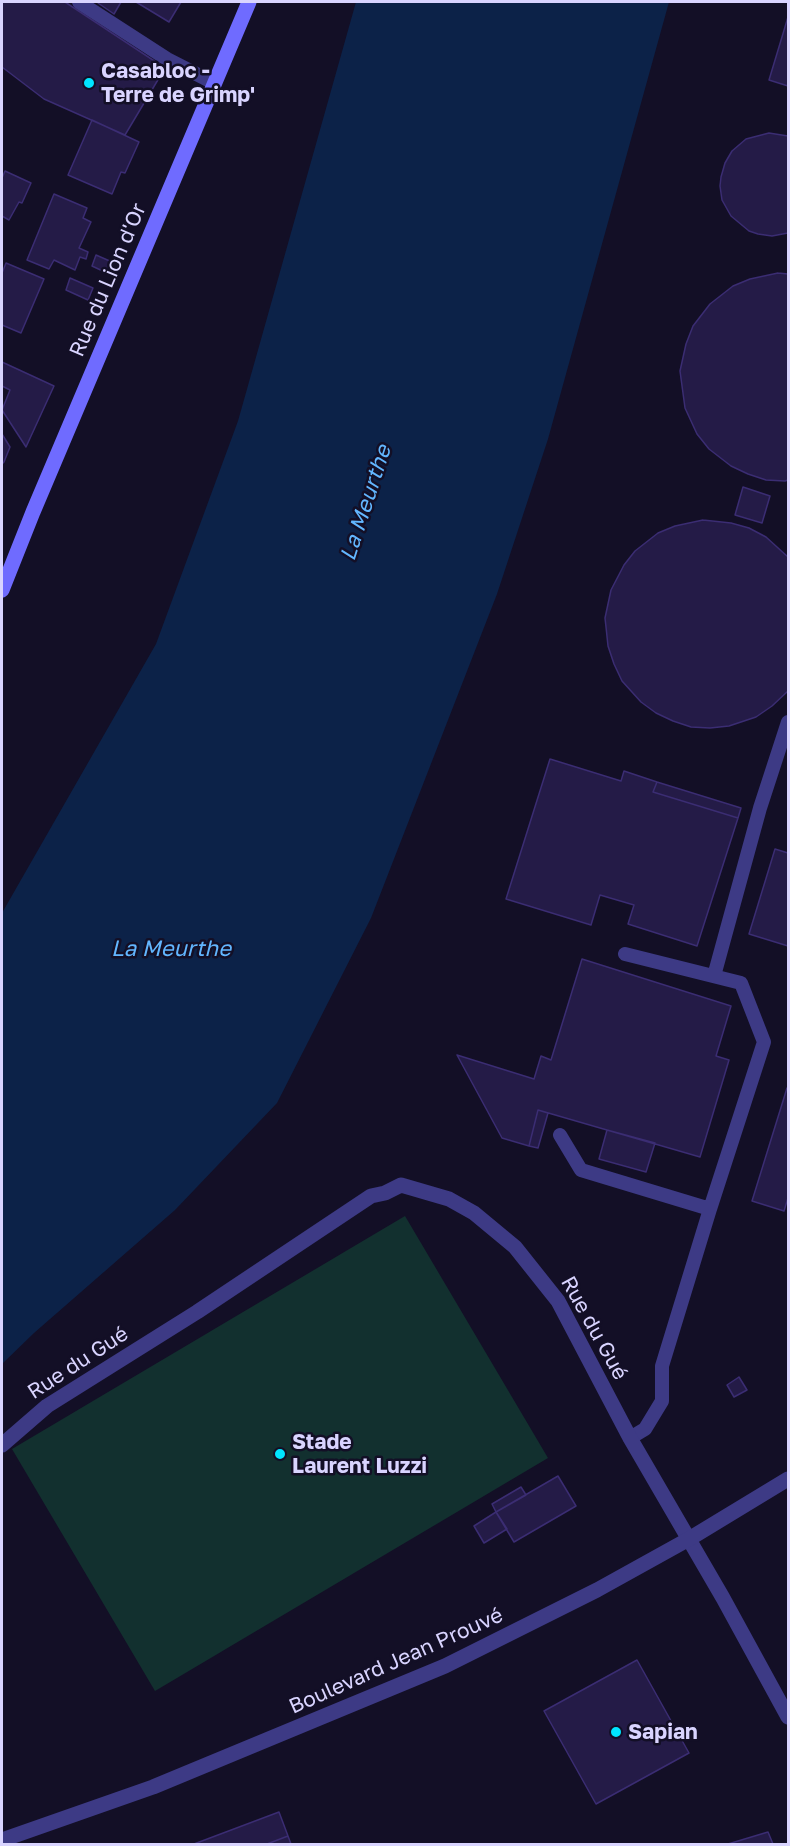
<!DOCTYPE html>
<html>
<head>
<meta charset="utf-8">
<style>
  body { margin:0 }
  #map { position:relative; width:790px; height:1846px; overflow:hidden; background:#130f26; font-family:"Golos Text",sans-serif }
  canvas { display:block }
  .frame { position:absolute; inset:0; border:3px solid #d9d4ff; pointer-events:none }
</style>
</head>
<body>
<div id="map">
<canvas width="790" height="1846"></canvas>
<div class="frame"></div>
</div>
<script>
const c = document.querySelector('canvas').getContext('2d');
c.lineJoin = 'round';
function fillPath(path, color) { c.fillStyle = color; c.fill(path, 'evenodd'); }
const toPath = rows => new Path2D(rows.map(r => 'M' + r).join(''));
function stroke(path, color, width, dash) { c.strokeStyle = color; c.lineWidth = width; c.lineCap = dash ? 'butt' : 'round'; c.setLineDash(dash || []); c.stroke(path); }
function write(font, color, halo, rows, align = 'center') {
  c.font = font + ' "Golos Text",sans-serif'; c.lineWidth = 5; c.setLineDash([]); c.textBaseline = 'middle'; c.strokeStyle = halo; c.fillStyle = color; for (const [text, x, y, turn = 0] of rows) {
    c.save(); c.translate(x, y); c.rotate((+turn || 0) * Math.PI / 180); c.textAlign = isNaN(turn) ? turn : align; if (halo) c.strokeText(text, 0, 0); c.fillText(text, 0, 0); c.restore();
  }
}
const green = toPath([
  [405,1216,548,1458,155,1691,12,1449]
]);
const water = toPath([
  [356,2,669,2,548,439,497,594,371,918,277,1103,175,1210,34,1333,2,1364,2,913,156,644,238,421]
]);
const building = toPath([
  [3,2,65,2,165,68,125,135,44,99,2,67,2,4,3,2],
  [99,2,121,2,114,14,98,3,99,2],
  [136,2,181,2,169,22,136,2],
  [788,17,788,86,769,80,788,17],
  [92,120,139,142,125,173,121,172,112,194,68,175,92,120],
  [769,133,788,136,788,233,772,236,758,234,749,231,731,216,722,200,720,186,721,177,725,163,732,151,746,139,769,133],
  [5,171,31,183,22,203,19,202,9,220,2,216,2,178,5,171],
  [54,194,87,208,83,218,91,222,79,248,88,252,86,259,80,257,75,270,54,260,49,269,27,260,54,194],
  [96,255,112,262,107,273,92,266,96,255],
  [6,263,44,279,21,333,2,325,2,273,6,263],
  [778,273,788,274,788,480,785,481,766,480,748,474,731,466,709,449,697,434,685,408,680,371,686,344,693,326,710,304,733,286,750,279,778,273],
  [70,278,93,288,88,300,66,290,70,278],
  [2,362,54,386,26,447,2,410,10,390,2,386,2,362],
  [2,434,10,447,4,462,2,464,2,434],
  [743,487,770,496,762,523,735,515,743,487],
  [703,520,731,523,749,528,766,537,788,557,788,691,772,706,756,717,729,726,710,728,691,727,673,721,656,713,641,702,622,681,614,664,608,646,606,627,605,618,611,590,624,565,635,551,658,533,675,526,703,520],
  [550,759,621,781,624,771,657,782,653,792,738,818,697,946,628,924,634,905,600,895,591,925,506,899,550,759],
  [657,782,741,808,738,818,653,792,657,782],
  [775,849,788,853,788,946,749,934,775,849],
  [582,959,731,1006,716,1056,729,1060,700,1157,538,1110,529,1146,502,1138,457,1055,534,1079,541,1056,551,1060,582,959],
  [787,1088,788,1088,788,1198,784,1211,752,1201,787,1088],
  [538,1110,548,1113,538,1148,529,1146,538,1110],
  [607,1130,655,1143,646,1172,599,1159,607,1130],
  [739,1377,747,1390,734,1397,727,1385,739,1377],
  [558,1476,576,1506,514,1542,496,1512,558,1476],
  [521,1487,526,1495,496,1512,492,1504,521,1487],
  [496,1512,507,1529,484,1543,474,1526,496,1512],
  [637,1660,689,1753,596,1804,544,1711,637,1660],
  [279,1812,288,1836,267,1844,194,1844,279,1812],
  [768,1832,773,1844,728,1844,768,1832],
  [288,1836,291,1844,267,1844,288,1836]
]);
const service = toPath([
  [79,2,167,59,214,83],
  [625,954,741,983,764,1042,710,1209],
  [714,976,760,808,788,722],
  [560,1135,581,1170,710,1209,662,1366,662,1401,645,1429,630,1438]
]);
const minor = toPath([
  [2,1445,47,1406,197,1312,371,1196,385,1193,401,1185,449,1199,474,1213,515,1247,558,1301,630,1438,723,1598,788,1717]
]);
const tertiary = toPath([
  [2,1840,153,1787,445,1666,597,1590,689,1539,788,1479]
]);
const secondary = toPath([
  [2,590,33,512,249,2]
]);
const markers = [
  [89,83,6,"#00e5ff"],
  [280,1454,6,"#00e5ff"],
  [616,1732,6,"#00e5ff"]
];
const poiNames = [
  ["Casabloc -",101,71],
  ["Terre de Grimp'",101,95],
  ["Stade",292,1442],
  ["Laurent Luzzi",292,1466],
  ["Sapian",628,1732]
];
const streetNames = [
  ["Rue du Lion d'Or",108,280,-67],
  ["Rue du Gué",594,1328,61],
  ["Rue du Gué",78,1363,-33],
  ["Boulevard Jean Prouvé",396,1661,-24]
];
const waterNames = [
  ["La Meurthe",366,503,-72],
  ["La Meurthe",171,949]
];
fillPath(green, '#12302f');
fillPath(water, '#0c2248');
fillPath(building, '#241b47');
stroke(building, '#3b2d73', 1.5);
stroke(service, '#3d3a85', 14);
stroke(minor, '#3d3a85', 15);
stroke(tertiary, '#3d3a85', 15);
stroke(secondary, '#6f6bff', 15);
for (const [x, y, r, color] of markers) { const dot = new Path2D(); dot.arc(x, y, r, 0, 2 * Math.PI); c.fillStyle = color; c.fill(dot); stroke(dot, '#130f26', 2); }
write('bold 21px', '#d9d4ff', '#130f26', poiNames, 'left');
write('21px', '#d9d4ff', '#130f26', streetNames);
write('italic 22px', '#62b6ff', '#130f26', waterNames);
</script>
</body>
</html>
